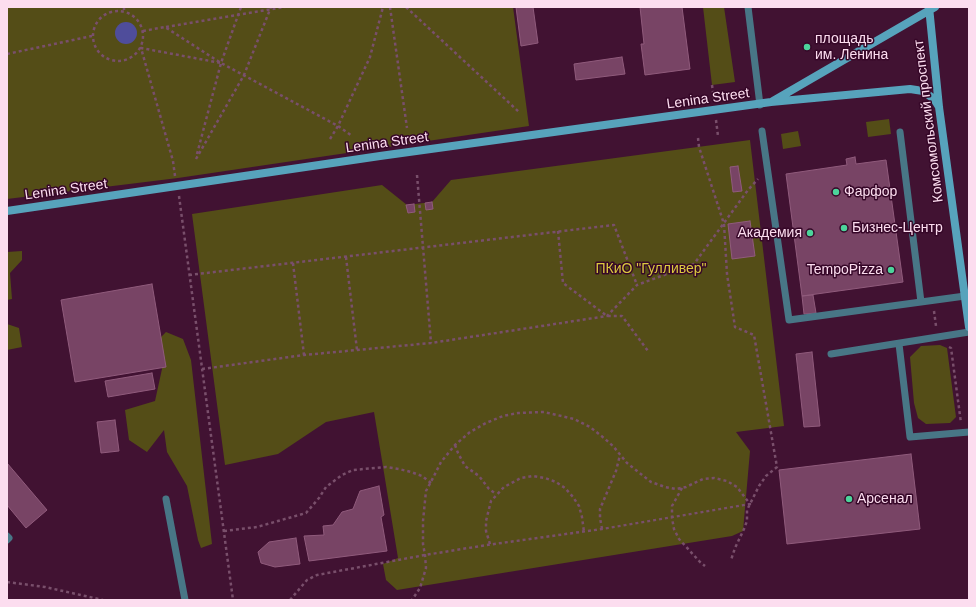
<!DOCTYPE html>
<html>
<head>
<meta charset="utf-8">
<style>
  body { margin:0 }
  #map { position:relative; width:976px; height:607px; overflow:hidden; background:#411232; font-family:Arial,sans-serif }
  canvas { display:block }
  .frame { position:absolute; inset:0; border:8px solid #fcddef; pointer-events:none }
</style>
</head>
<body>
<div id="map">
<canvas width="976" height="607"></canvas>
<div class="frame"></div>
</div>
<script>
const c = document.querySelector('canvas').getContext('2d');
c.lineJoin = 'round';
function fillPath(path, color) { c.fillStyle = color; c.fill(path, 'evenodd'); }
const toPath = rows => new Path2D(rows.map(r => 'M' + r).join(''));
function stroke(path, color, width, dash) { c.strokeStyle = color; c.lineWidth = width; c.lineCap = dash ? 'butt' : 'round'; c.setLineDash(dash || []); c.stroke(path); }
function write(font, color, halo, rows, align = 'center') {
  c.font = font + ' Arial,sans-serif'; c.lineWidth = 3; c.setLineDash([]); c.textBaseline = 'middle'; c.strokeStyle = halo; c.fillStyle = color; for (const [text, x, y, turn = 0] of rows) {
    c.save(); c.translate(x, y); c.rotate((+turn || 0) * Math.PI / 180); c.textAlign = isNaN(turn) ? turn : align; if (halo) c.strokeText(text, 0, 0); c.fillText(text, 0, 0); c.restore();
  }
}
const green = toPath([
  [7,7,513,7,529,126,178,178,7,199],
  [703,7,724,7,735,82,712,85],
  [889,119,891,134,868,137,866,122],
  [798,131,801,146,783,149,781,134],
  [750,140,784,426,736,432,750,451,743,531,732,536,397,590,386,580,383,564,398,558,374,412,326,422,278,454,225,465,192,214,382,185,407,205,432,202,451,180],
  [22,251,22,260,10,273,12,299,7,300,7,252],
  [7,324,19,328,22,347,7,350],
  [166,332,183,339,191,360,212,544,201,548,198,540,187,486,167,452,164,430,147,452,129,440,125,410,155,401,162,369,157,341],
  [940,345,947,348,956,417,950,423,926,424,918,418,914,403,910,357,921,346]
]);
const water = toPath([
  '115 33a11 11 0 1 1 22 0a11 11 0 1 1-22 0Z'
]);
const building = toPath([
  [516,7,533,7,538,43,521,46,516,7],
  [640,7,682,7,690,69,645,75,641,44,644,44,640,7],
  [622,57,625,74,576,80,574,64,622,57],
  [855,157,856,164,886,160,903,282,802,296,786,174,847,165,846,159,855,157],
  [738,166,742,191,733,192,730,167,738,166],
  [432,202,433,209,426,210,425,203,432,202],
  [414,204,415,212,408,213,406,205,414,204],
  [750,221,755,256,732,259,728,224,750,221],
  [152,284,166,367,75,382,61,300,152,284],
  [813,295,816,313,804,314,802,296,813,295],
  [812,352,820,426,804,427,796,354,812,352],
  [152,373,155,389,108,397,105,381,152,373],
  [115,420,119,451,101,453,97,422,115,420],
  [911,454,920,529,787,544,779,470,911,454],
  [7,463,47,510,26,528,7,505,7,463],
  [379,486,384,515,381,517,387,551,309,561,304,536,324,535,323,526,333,525,342,512,353,509,360,491,379,486],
  [296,538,300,564,275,567,261,563,258,552,269,542,296,538]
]);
const path = toPath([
  [124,7,124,12],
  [390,7,407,128],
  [406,7,519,112],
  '93 36a25 25 0 1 1 50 0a25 25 0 1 1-50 0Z',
  [166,27,285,7],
  [143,31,165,27,221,63,338,126,352,136],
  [7,54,92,36],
  [712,85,714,99],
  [716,120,718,136],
  [698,138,699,147,724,224,727,274,735,327,754,335,777,467,766,476,759,486,747,510,747,521,744,529,735,548,731,560],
  [330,139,338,126,370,57,383,7],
  [197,154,221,63,241,7],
  [196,159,244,75,271,7],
  [417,175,431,343],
  [175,176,173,161,141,48,221,63],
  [179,196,233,600],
  [558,231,563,283,607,316,622,316,648,351],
  [346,257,357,350],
  [293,263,304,355],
  [189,275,614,225,637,285],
  [934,311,936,326],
  [949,347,951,348,961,423],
  [202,369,304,355,431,343,607,316,637,285,694,264,748,190,758,179],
  [455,445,458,453,465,466,479,476,489,489,496,494],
  [682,488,672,506,672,518,674,529,679,539,700,562,705,566],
  [602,529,600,518,600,509,616,471,620,455],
  [224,531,257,527,306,513,319,498,326,487,342,475,353,470,386,467,399,469,411,472,422,476,431,483],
  [490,544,486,531,486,521,491,501,504,487,521,478,533,476,545,478,556,482,565,488,573,497,579,506,582,517,584,532],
  [7,582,45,587,103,600],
  [290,600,307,580,317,575,425,555,487,545,602,529,750,504,737,487,727,481,714,478,703,479,686,487,676,489,665,487,651,482,627,463,613,446,604,438,590,427,574,419,544,412,518,413,503,416,486,423,470,432,455,445,441,462,434,476,426,491,423,521,423,544,425,555,426,568,420,588,412,600]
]);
const lane = toPath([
  [748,7,760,105],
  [762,131,789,320,965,296],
  [900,132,921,302],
  [899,344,910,437,969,432],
  [831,354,969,332],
  [166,499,185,600],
  [7,536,9,538,7,540]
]);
const secondary = toPath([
  [929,7,939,107,969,327],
  [773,101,935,7],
  [7,211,380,156,771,102,910,89,923,91,934,99,939,107]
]);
const markers = [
  [807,47,4,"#4cd49b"],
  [836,192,4,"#4cd49b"],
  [844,228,4,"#4cd49b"],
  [810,233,4,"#4cd49b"],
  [891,270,4,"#4cd49b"],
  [849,499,4,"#4cd49b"]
];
const poiNames = [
  ["площадь",815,39],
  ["им. Ленина",815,55],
  ["Фарфор",844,192],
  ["Бизнес-Центр",852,228],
  ["Академия",802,233,"right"],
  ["TempoPizza",883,270,"right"],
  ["Арсенал",857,499]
];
const streetNames = [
  ["Lenina Street",708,99,-8],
  ["Комсомольский проспект",929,121,-97],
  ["Lenina Street",387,143,-8],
  ["Lenina Street",66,190,-8]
];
const parkNames = [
  ["ПКиО \"Гулливер\"",651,269]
];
fillPath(green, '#544d17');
fillPath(water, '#4f4d9b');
fillPath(building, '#784465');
stroke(building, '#905b7c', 1);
stroke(path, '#794f6b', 2.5, [3, 3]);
stroke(lane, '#487686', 7);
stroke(secondary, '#57a3bc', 8);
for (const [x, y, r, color] of markers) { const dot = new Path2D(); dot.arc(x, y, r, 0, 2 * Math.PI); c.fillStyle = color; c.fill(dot); stroke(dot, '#360728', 1.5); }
write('14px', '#fcddef', '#360728', poiNames, 'left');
write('14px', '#fcddef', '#360728', streetNames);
write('14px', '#dbca3f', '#360728', parkNames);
</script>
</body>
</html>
